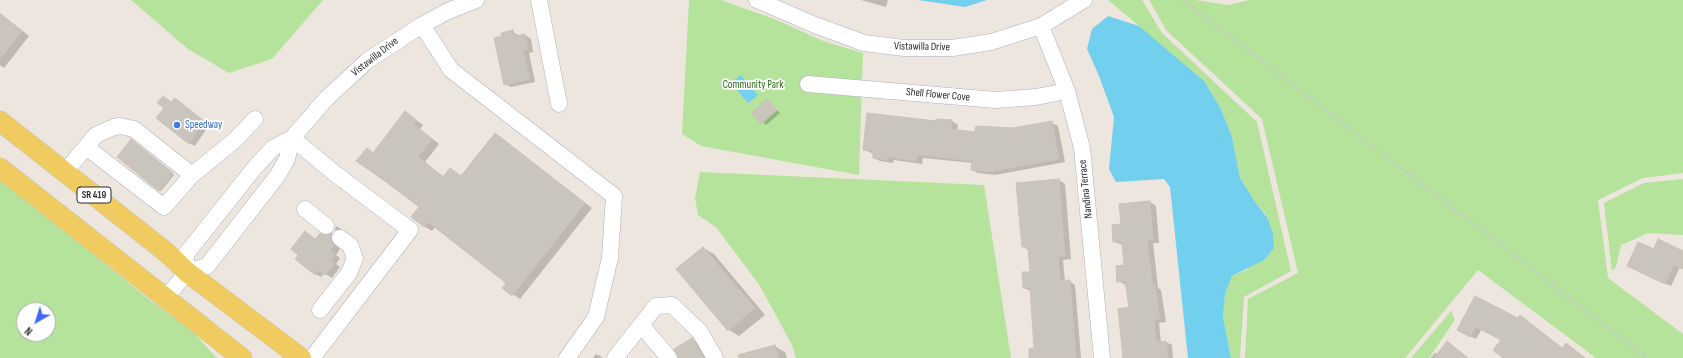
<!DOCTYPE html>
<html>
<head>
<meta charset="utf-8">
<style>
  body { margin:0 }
  #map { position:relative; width:1683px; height:358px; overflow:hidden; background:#ede6de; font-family:"Sofia Sans Condensed",sans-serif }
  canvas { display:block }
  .north { position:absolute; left:16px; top:302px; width:40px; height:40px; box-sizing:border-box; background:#fff; border:1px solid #aaa; border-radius:50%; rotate:219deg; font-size:11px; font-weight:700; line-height:16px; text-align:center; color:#2b2b2b }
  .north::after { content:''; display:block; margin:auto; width:14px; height:18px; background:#4065f8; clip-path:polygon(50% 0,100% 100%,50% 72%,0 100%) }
</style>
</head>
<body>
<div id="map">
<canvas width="1683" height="358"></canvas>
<div class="north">N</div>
</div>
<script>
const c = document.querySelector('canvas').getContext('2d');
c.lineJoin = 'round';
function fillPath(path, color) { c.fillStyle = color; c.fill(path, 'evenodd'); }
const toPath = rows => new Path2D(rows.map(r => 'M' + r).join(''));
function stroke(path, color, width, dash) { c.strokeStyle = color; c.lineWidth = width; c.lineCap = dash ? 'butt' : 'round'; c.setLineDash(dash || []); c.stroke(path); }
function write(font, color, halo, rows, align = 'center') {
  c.font = font + ' "Sofia Sans Condensed",sans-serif'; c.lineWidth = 3.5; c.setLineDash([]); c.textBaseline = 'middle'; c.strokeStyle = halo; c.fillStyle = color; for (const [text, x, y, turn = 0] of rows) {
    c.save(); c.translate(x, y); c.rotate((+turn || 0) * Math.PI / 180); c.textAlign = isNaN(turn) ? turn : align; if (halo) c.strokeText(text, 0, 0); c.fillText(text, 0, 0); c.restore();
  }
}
const green = toPath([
  [131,0,323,0,272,59,229,73,188,49],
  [689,0,721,0,777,20,823,41,863,53,859,175,701,146,682,134],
  [1108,0,1142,0,1162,33,1257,122,1291,271,1244,297,1240,358,1231,358,1223,317,1225,294,1232,276,1248,269,1268,217,1255,202,1240,178,1232,137,1221,109,1139,26],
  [1149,0,1195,0,1229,5,1249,0,1683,0,1683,173,1643,178,1598,200,1608,278,1683,334,1683,358,1596,358,1478,270,1405,358,1245,358,1248,299,1298,273,1262,119,1166,30],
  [700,172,984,185,1011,358,796,358,792,345,760,286,716,227,698,215,695,198],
  [0,179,151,301,188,327,217,358,0,358],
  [24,310,48,310,48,334,24,334],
  [1683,179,1683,235,1648,233,1621,245,1616,267,1612,271,1604,203,1644,183],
  [1451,311,1455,320,1429,358,1411,358]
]);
const water = toPath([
  [918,0,987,0,965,7],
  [1108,16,1139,26,1204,81,1221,109,1232,137,1240,178,1255,202,1267,217,1273,234,1274,248,1264,260,1232,276,1225,294,1223,317,1231,358,1188,358,1170,187,1164,179,1116,182,1109,169,1114,117,1099,76,1087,49,1092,29],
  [741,75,758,95,748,103,731,83]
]);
const shadow = toPath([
  [861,0,888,0,886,7],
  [0,13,29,36,4,68,0,65],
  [513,32,519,36,525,35,531,39,533,52,529,53,535,82,511,87,505,84],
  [175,99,209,125,195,146,189,143,165,108],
  [767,101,780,113,766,125,753,113],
  [405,112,423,125,420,129,439,144,425,162,444,177,451,169,462,177,496,134,592,208,520,299,503,287,507,282,436,226,432,231,424,226,420,207,369,170,367,149,374,153],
  [938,120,952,121,958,125,957,131,976,133,1013,129,1052,123,1058,126,1065,162,995,175,978,173,972,170,973,163,923,158,922,164,894,160,893,163,880,161,874,158,874,154,864,150,937,122],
  [133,141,174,175,161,191,118,157],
  [1059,180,1065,184,1071,259,1063,260,1065,282,1069,281,1075,285,1081,358,1030,358,1035,349,1031,291,1024,288,1031,273,1028,250,1023,246],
  [1150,202,1156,206,1159,243,1153,243,1158,288,1161,290,1166,322,1159,323,1161,343,1166,342,1172,345,1173,358,1124,358,1130,308,1126,285,1118,281,1126,266,1123,245,1114,242,1122,225,1120,204],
  [336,226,341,229,345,232,341,234,335,231],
  [306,233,316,240,332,234,338,237,337,246,340,249,336,255,340,258,336,264,340,267,332,278,324,273,321,277,315,274,299,254],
  [703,248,714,254,765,315,739,336,729,330],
  [1654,251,1683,252,1683,269,1680,267,1671,286,1634,269],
  [1475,297,1562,349,1566,344,1585,358,1505,358,1502,340,1482,329,1476,339,1458,330],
  [692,339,698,343,708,358,679,358],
  [1447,343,1453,346,1468,358,1430,358,1435,353,1438,354],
  [774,346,785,352,787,358,743,358],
  [596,354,600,356,603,358,593,358]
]);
const building = toPath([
  [0,14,22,31,0,59,0,14],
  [513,30,515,36,525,34,528,49,523,50,530,79,504,85,494,38,502,36,501,33,513,30],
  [163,96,171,102,175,98,204,121,189,144,156,118,164,108,157,103,163,96],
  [767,99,777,110,761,124,752,113,767,99],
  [405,111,416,120,413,124,432,139,418,157,443,177,450,168,461,176,495,133,585,203,512,296,502,288,506,283,428,222,424,227,411,217,419,207,370,169,369,170,356,161,367,148,373,153,405,111],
  [867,113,936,121,937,119,952,120,951,129,975,132,976,126,1013,128,1052,121,1059,159,989,172,971,170,972,161,917,155,916,161,888,157,888,160,873,158,873,151,863,150,867,113],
  [131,139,173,173,159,191,117,157,131,139],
  [1059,179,1065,256,1058,257,1060,281,1070,280,1076,358,1029,358,1029,349,1034,348,1030,288,1023,288,1022,272,1030,272,1028,247,1022,247,1016,183,1059,179],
  [1150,201,1153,240,1147,240,1153,286,1155,285,1160,319,1154,320,1156,342,1166,341,1168,358,1123,358,1118,309,1129,307,1125,281,1117,282,1116,266,1124,265,1122,242,1113,242,1112,225,1121,224,1119,204,1150,201],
  [305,231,315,239,320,233,325,235,332,233,331,242,334,246,330,251,335,254,331,260,335,263,325,275,318,270,315,275,295,259,298,255,291,249,305,231],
  [1658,239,1683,251,1683,269,1674,265,1665,284,1627,266,1638,242,1654,249,1658,239],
  [703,247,755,308,728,331,676,269,703,247],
  [1475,296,1518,318,1520,315,1562,348,1566,343,1585,358,1503,358,1493,350,1501,340,1476,327,1470,337,1457,330,1475,296],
  [692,338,704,358,678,358,674,349,692,338],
  [1447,341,1454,347,1468,358,1434,358,1447,341],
  [775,345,778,358,739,358,738,355,775,345]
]);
const path = toPath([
  [1183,0,1647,358]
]);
const minor = toPath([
  [539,0,559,104],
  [757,0,815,25,864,43,904,48,952,48,991,42,1041,26,1084,0],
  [422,25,451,70,614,196,610,258,596,317,567,358],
  [1041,26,1067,91,1082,148,1102,358],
  [808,84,996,100,1036,97,1067,91],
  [292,138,333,172,410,230,312,358],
  [86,147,164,207,192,175,235,140,255,119],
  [65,172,96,135,114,127,120,126,134,129,192,175],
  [305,209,326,226],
  [187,272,186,254,256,166,273,148,292,138,327,98,367,61,422,25,448,11,476,0],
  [166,298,187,272,207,266,278,175,287,159,292,138],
  [320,310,349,273,355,258,350,245,340,238],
  [641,325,669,358],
  [615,358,656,306,672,305,700,332,715,358]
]);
const major = toPath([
  [0,121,166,252,187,272,301,358],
  [0,168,242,358]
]);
const markers = [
  [177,125,4,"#3f7fe0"]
];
const shields = [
  [94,195,34]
];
const shieldNames = [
  ["SR 419",94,195]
];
const streetNames = [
  ["Vistawilla Drive",922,47,1],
  ["Vistawilla Drive",375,57,-38],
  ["Shell Flower Cove",938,95,5],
  ["Nandina Terrace",1086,189,-96]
];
const parkNames = [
  ["Community Park",753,85]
];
const shopNames = [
  ["Speedway",185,125]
];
fillPath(green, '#b5e39b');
fillPath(water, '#72cfee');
fillPath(shadow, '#0003');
fillPath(building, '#c9c4bc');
stroke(building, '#c9c2b7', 1);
stroke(minor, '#aeb1bb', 17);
stroke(major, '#c8c8c8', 21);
stroke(path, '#c8c8c8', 2, [3, 2]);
stroke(minor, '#fff', 16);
stroke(major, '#f0cc60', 20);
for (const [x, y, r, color] of markers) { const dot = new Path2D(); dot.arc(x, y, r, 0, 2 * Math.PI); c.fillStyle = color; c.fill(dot); stroke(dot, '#fff', 1.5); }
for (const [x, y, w] of shields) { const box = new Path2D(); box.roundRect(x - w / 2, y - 8, w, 16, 3); c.fillStyle = '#fff'; c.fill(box); stroke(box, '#2b2b2b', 1); }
write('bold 10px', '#2b2b2b', null, shieldNames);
write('11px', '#2b2b2b', '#fff', streetNames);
write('11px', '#2c691b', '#fff', parkNames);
write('11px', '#366cbe', '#fff', shopNames, 'left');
</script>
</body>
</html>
